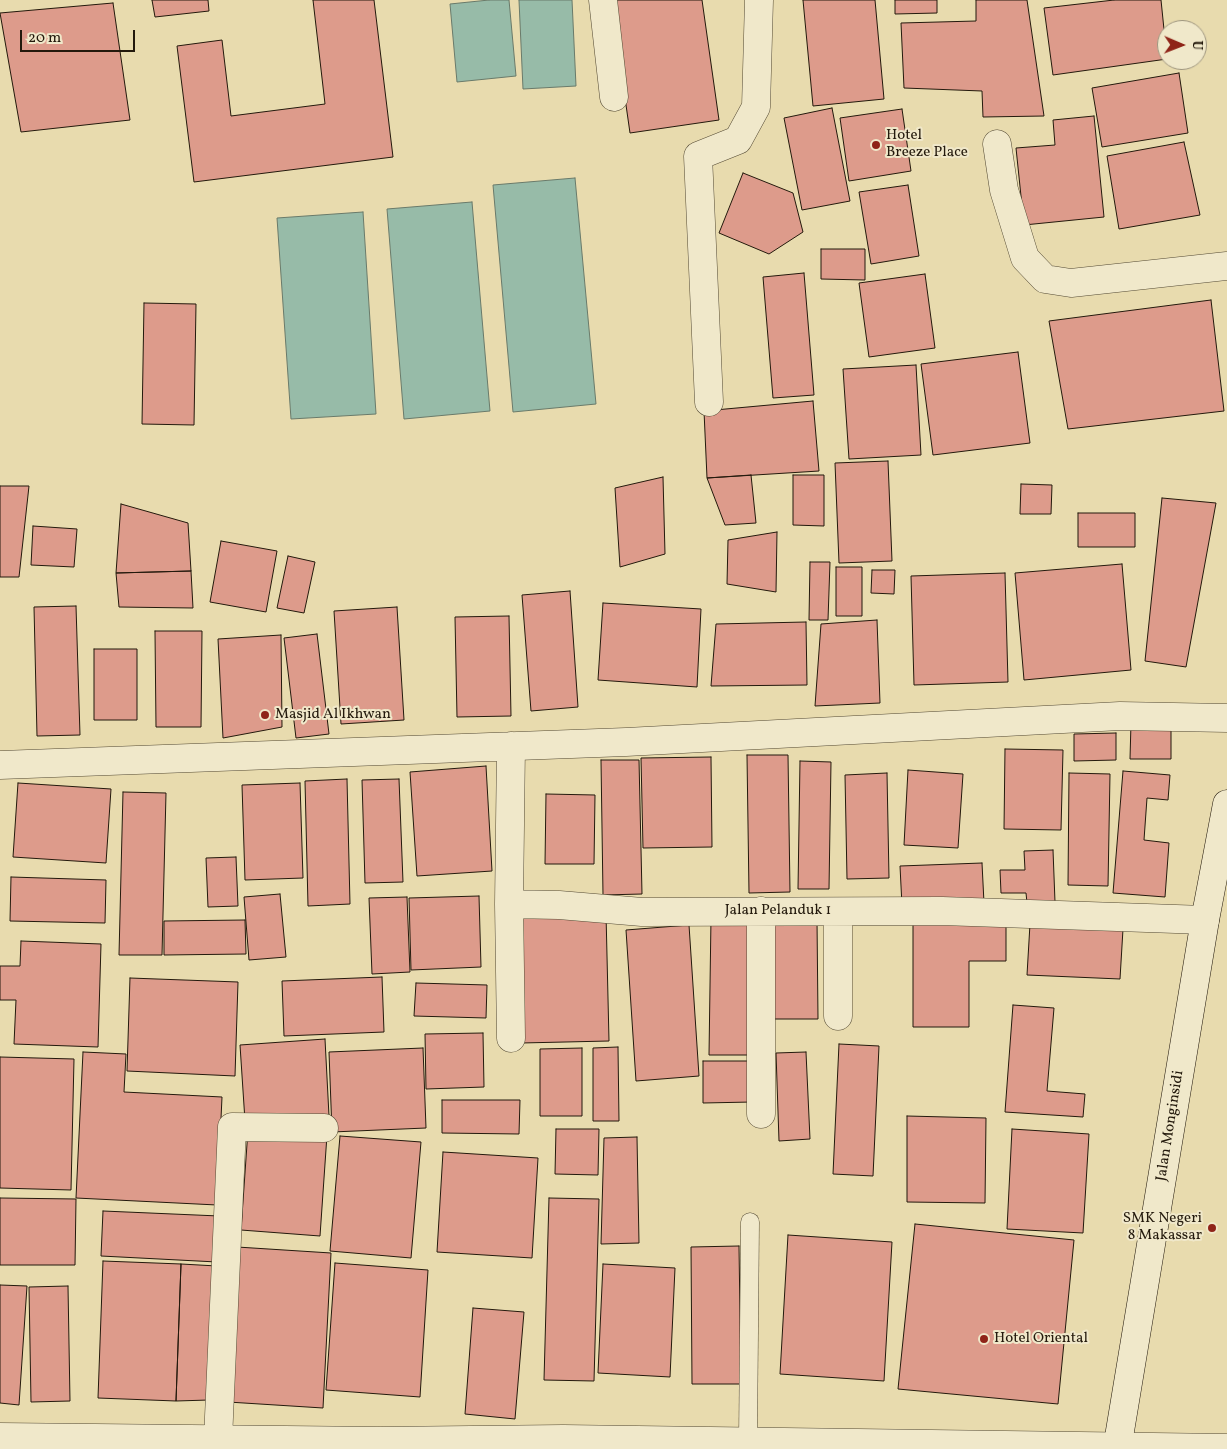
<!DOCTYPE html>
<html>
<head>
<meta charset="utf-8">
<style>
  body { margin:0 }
  #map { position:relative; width:1227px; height:1449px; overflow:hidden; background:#e8dbae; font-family:Vollkorn,serif }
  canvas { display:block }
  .north { position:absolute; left:1157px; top:20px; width:50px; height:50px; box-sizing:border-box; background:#f0e8ca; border:1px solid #9e957e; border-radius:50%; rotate:91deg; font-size:14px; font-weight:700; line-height:20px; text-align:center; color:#23190c }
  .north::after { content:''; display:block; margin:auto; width:18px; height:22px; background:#8f2418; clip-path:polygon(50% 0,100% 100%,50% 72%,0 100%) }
  .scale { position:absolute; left:20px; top:30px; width:115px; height:22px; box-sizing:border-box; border:2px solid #23190c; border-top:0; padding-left:6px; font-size:15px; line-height:18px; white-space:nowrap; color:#23190c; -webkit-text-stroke:4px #f0e8ca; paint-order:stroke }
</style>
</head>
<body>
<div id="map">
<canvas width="1227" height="1449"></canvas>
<div class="north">U</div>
<div class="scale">20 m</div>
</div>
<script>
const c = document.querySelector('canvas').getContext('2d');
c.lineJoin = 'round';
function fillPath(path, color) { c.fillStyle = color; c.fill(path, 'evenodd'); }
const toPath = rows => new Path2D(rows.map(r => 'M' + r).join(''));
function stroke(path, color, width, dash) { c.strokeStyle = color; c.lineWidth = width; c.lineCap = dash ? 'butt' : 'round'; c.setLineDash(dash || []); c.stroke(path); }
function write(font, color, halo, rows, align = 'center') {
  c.font = font + ' Vollkorn,serif'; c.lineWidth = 4; c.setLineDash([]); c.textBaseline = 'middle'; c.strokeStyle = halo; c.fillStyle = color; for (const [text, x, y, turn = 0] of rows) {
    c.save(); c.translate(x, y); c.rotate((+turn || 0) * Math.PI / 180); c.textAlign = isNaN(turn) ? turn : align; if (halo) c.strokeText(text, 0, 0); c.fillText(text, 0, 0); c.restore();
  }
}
const water = toPath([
  [489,0,509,0,516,76,457,82,450,4,489,0],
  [519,0,572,0,576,86,523,89,519,0],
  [575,178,596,404,513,412,493,185,575,178],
  [472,202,490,411,404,419,387,209,472,202],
  [363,212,376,414,291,419,277,218,363,212]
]);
const building = toPath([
  [152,0,208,0,209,11,155,17,152,0],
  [313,0,374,0,393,157,194,182,177,46,222,40,231,116,325,104,313,0],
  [611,0,702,0,719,120,630,133,611,0],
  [803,0,875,0,884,99,813,106,803,0],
  [895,0,937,0,937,13,895,14,895,0],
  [976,0,1027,0,1044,116,983,117,982,91,904,88,901,23,976,21,976,0],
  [1114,0,1161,0,1167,59,1053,75,1044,8,1114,0],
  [113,3,130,120,21,132,0,13,113,3],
  [1179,73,1188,133,1102,147,1092,88,1179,73],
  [832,108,850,201,802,210,784,118,832,108],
  [902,109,911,171,849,181,840,118,902,109],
  [1094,116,1104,217,1024,225,1016,148,1055,145,1053,120,1094,116],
  [1184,142,1200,215,1119,229,1107,156,1184,142],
  [743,173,793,193,803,232,769,254,719,233,743,173],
  [908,185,919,256,871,264,859,192,908,185],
  [821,249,865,249,865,280,821,279,821,249],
  [804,273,814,395,773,398,763,277,804,273],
  [925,274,935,348,869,357,859,283,925,274],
  [1211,300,1224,411,1068,429,1049,321,1211,300],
  [144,303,196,304,194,425,142,424,144,303],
  [1018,352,1030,443,933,455,921,364,1018,352],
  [916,365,921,455,849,459,843,369,916,365],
  [813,401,819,471,707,478,704,411,813,401],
  [888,461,892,561,839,563,835,463,888,461],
  [751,475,756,523,725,525,707,478,751,475],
  [793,475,824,475,824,526,793,525,793,475],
  [663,477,665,554,620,567,615,488,663,477],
  [1021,484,1052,485,1051,514,1020,514,1021,484],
  [0,486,29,486,19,577,0,577,0,486],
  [1162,498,1216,503,1186,667,1145,661,1162,498],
  [121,504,188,523,191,571,116,573,121,504],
  [1078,513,1135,513,1135,547,1078,547,1078,513],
  [33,526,77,529,74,567,31,565,33,526],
  [777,532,776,592,727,584,728,540,777,532],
  [221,541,277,551,266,612,210,602,221,541],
  [288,556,315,562,304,613,277,608,288,556],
  [810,562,830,562,828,620,809,620,810,562],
  [1122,564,1131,670,1024,680,1015,573,1122,564],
  [836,567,862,567,862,616,836,616,836,567],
  [872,570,895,570,894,594,871,593,872,570],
  [191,571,193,608,119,607,116,573,191,571],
  [1005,573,1008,682,914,685,911,576,1005,573],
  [570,591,578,707,531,711,522,595,570,591],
  [603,603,701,609,697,687,598,680,603,603],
  [76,606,80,735,37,736,34,607,76,606],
  [397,607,404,720,341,724,334,611,397,607],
  [509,616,511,716,457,717,455,617,509,616],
  [877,620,880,703,815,706,821,624,877,620],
  [806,622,807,685,711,686,716,624,806,622],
  [155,631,202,631,201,727,156,727,155,631],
  [317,634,329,734,296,738,284,638,317,634],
  [281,635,282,727,223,738,218,639,281,635],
  [94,649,137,649,137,720,94,720,94,649],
  [1131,723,1171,723,1171,759,1130,759,1131,723],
  [1116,733,1116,760,1074,761,1074,734,1116,733],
  [1005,749,1063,750,1061,830,1004,829,1005,749],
  [747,755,788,755,790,892,749,893,747,755],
  [711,757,712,847,643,848,641,758,711,757],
  [601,760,639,760,642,894,603,895,601,760],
  [800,761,831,762,829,889,798,889,800,761],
  [486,766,492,871,417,876,410,772,486,766],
  [908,770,963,774,958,848,904,845,908,770],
  [1123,771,1170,775,1168,800,1147,798,1144,840,1169,843,1165,897,1113,893,1123,771],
  [887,773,889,878,847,879,845,775,887,773],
  [1069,773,1110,774,1108,886,1068,885,1069,773],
  [347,779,350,904,308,906,305,781,347,779],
  [399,779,403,882,365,883,362,780,399,779],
  [18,783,111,789,106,863,13,857,18,783],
  [300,783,303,878,245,880,242,785,300,783],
  [123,792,166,793,162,955,119,955,123,792],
  [546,794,595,795,594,864,545,864,546,794],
  [1053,850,1055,902,1027,903,1026,893,1001,893,1000,870,1025,870,1024,851,1053,850],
  [236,857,238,906,208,907,206,858,236,857],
  [982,863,984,903,902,906,900,866,982,863],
  [11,877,106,880,105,923,10,921,11,877],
  [280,894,286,957,249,960,244,897,280,894],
  [479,896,481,967,411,970,409,898,479,896],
  [407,897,410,972,372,974,369,898,407,897],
  [606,913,609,1041,521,1043,519,914,606,913],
  [711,918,755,919,753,1055,709,1055,711,918],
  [769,919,817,920,818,1019,770,1019,769,919],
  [913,919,1006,920,1006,961,969,961,969,1027,913,1027,913,919],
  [245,920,246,954,164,955,164,921,245,920],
  [1030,924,1123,929,1120,979,1027,975,1030,924],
  [689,925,699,1076,636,1081,626,930,689,925],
  [21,941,101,944,98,1047,14,1044,16,1000,0,1000,0,966,20,966,21,941],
  [382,977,384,1032,284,1036,282,981,382,977],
  [130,978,238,982,235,1076,127,1071,130,978],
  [416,983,487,985,486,1018,414,1016,416,983],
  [1013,1005,1054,1008,1047,1091,1085,1094,1083,1117,1005,1112,1013,1005],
  [483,1033,484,1087,426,1089,425,1034,483,1033],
  [325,1039,329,1116,245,1121,240,1045,325,1039],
  [839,1044,879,1046,873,1176,833,1174,839,1044],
  [618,1047,619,1121,593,1121,593,1048,618,1047],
  [423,1048,426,1128,332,1132,329,1052,423,1048],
  [582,1048,582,1116,540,1116,540,1049,582,1048],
  [83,1052,126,1054,124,1092,222,1097,217,1205,76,1198,83,1052],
  [806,1052,810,1139,779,1141,776,1053,806,1052],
  [0,1057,74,1059,71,1190,0,1188,0,1057],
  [703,1061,751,1061,752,1102,703,1103,703,1061],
  [442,1100,520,1100,519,1134,442,1133,442,1100],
  [907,1116,986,1118,985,1203,907,1202,907,1116],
  [556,1129,599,1129,598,1175,555,1174,556,1129],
  [1012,1129,1089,1134,1083,1233,1007,1229,1012,1129],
  [248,1130,327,1135,320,1236,241,1230,248,1130],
  [340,1136,421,1142,411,1258,330,1251,340,1136],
  [637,1137,639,1243,601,1244,604,1138,637,1137],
  [443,1152,538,1158,532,1258,437,1252,443,1152],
  [0,1198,76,1199,75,1265,0,1265,0,1198],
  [549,1198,599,1199,594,1381,544,1380,549,1198],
  [103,1211,219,1216,217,1262,101,1256,103,1211],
  [915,1224,1074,1240,1058,1404,898,1389,915,1224],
  [788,1235,892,1242,884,1381,780,1374,788,1235],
  [739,1246,741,1384,692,1384,691,1247,739,1246],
  [237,1247,331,1253,323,1408,228,1402,237,1247],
  [103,1261,181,1264,176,1401,98,1398,103,1261],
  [335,1263,428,1270,420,1397,326,1390,335,1263],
  [181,1264,217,1266,209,1400,176,1401,181,1264],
  [603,1264,675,1268,670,1377,598,1373,603,1264],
  [0,1285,27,1286,19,1405,0,1403,0,1285],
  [68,1286,70,1401,31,1402,29,1287,68,1286],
  [473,1308,524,1312,515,1419,465,1414,473,1308]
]);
const lane = toPath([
  [748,1441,750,1222]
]);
const street = toPath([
  [603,0,614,97],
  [997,144,1004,190,1025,258,1045,279,1071,283,1227,266],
  [709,402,698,156,738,140,756,107,759,0],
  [511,746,509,904,559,905,642,912,942,911,1205,920],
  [0,765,626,742,1120,716,1227,718],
  [509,904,511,1038],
  [838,1016,838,912],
  [761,1114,761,911],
  [0,1437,380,1441,563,1439,1227,1448],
  [218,1439,232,1127,324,1128]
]);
const secondary = toPath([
  [1117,1449,1205,920,1227,804]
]);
const markers = [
  [876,145,5,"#8f2418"],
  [265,715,5,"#8f2418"],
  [1212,1228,5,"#8f2418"],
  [984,1339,5,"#8f2418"]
];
const poiNames = [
  ["Hotel",886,136],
  ["Breeze Place",886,153],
  ["Masjid Al Ikhwan",275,715],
  ["SMK Negeri",1202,1219,"right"],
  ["8 Makassar",1202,1236,"right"],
  ["Hotel Oriental",994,1339]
];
const streetNames = [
  ["Jalan Pelanduk 1",778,911],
  ["Jalan Monginsidi",1171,1126,-81]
];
fillPath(water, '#97bba8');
stroke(water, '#697a6a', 1);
fillPath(building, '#dd9b8b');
stroke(building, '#23190c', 1);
stroke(lane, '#544a34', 19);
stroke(street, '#544a34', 29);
stroke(secondary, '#23190c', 29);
stroke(lane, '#f0e8ca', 18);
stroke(street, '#f0e8ca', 28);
stroke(secondary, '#f0e8ca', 28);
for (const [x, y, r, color] of markers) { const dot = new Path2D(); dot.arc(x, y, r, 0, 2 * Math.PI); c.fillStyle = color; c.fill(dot); stroke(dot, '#f0e8ca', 2); }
write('15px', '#23190c', '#f0e8ca', poiNames, 'left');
write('15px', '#23190c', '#f0e8ca', streetNames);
</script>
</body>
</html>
